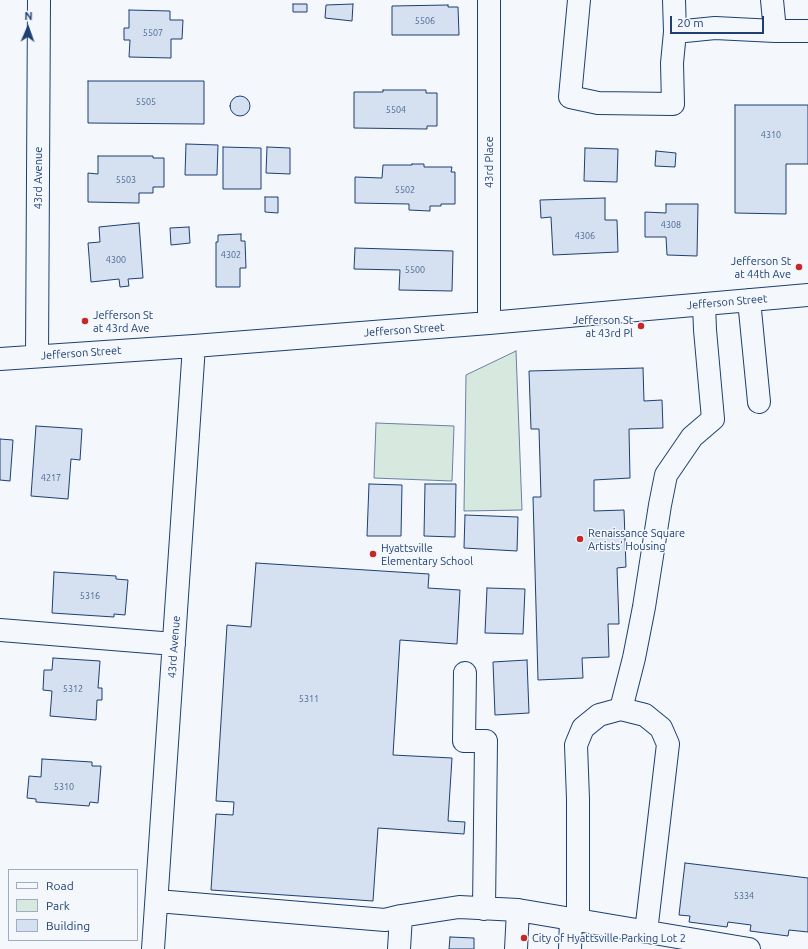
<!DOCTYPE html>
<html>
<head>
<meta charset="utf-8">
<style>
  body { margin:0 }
  #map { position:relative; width:808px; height:949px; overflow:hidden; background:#f4f7fb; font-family:Ubuntu,sans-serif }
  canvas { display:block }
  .legend { position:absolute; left:8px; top:869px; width:130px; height:72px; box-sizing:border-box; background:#f4f7fb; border:1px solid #9eadc5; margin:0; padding:5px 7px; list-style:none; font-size:12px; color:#1d3f73 }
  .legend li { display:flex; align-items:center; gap:8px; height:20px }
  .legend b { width:20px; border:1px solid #9eadc5 }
  .north { position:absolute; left:8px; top:8px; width:40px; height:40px; -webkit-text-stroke:3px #f4f7fb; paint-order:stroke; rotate:2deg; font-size:11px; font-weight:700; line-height:16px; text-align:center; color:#1d3f73 }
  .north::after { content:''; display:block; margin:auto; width:14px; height:18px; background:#1d3f73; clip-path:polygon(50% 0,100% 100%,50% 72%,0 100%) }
  .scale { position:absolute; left:670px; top:16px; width:94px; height:18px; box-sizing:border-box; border:2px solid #1d3f73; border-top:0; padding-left:5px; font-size:12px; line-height:14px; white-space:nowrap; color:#1d3f73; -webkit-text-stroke:3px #f4f7fb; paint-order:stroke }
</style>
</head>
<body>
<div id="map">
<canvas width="808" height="949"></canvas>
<ul class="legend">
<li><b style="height:5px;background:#f4f7fb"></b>Road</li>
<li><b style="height:11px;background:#d7e8df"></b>Park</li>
<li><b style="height:11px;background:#d5e0f0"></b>Building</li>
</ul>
<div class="north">N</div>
<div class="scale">20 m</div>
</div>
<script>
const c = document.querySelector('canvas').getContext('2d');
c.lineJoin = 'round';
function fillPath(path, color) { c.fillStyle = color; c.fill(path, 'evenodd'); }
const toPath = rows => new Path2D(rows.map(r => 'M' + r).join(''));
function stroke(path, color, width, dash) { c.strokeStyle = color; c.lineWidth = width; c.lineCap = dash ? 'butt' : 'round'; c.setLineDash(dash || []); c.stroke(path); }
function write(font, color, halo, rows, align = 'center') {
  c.font = font + ' Ubuntu,sans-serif'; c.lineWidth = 3; c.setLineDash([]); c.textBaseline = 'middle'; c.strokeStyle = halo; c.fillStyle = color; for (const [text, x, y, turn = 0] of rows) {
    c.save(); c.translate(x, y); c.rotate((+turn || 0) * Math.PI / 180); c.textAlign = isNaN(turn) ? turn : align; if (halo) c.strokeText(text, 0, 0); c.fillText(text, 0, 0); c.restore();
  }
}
const green = toPath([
  [516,351,522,510,464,511,466,375,516,351],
  [376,423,454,426,452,481,374,478,376,423]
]);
const building = toPath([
  [293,4,307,4,307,12,293,12,293,4],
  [353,4,352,21,325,18,326,5,353,4],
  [448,5,448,7,458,7,459,35,392,35,392,6,448,5],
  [129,10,170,11,170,20,183,20,182,39,171,39,171,58,129,57,130,40,124,40,124,28,129,28,129,10],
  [88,81,204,81,204,124,88,123,88,81],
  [383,90,426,90,426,93,437,93,437,126,427,126,427,129,354,128,354,92,383,92,383,90],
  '230 106a10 10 0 1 1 20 0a10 10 0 1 1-20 0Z',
  [735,105,808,105,808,164,786,164,786,214,735,213,735,105],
  [186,144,218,145,217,175,185,175,186,144],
  [223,147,261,148,261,189,223,189,223,147],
  [267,147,290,148,290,174,266,173,267,147],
  [585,148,618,149,617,182,584,181,585,148],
  [656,151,676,153,675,167,655,166,656,151],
  [98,156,153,156,153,158,164,158,164,187,153,187,153,193,139,193,139,203,88,202,88,173,98,174,98,156],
  [412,164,424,164,424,167,452,167,451,172,455,172,455,204,441,204,441,206,430,206,430,211,409,210,409,204,355,203,355,177,382,178,383,165,412,165,412,164],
  [265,197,278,197,278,213,265,212,265,197],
  [605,198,605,220,617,220,618,252,553,255,551,217,541,218,540,200,605,198],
  [666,204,698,204,697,256,667,255,666,237,645,237,645,212,666,213,666,204],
  [139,223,143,278,128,279,129,286,120,287,119,279,91,282,88,243,100,242,99,227,139,223],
  [189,227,190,243,171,245,170,228,189,227],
  [241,234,241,241,245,241,246,268,240,268,240,287,216,287,216,242,218,242,218,235,241,234],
  [355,248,453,251,452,291,399,290,400,270,354,269,355,248],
  [643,368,644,401,662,400,663,428,629,429,630,478,594,480,594,511,624,510,626,567,617,568,619,624,608,624,609,657,582,658,583,678,538,680,533,497,541,497,539,429,531,429,529,371,643,368],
  [36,426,82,429,80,460,71,459,68,499,31,496,36,426],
  [0,439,13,440,10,481,0,480,0,439],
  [369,484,402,485,401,536,367,536,369,484],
  [425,484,456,484,455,537,424,536,425,484],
  [465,515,518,517,517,551,464,548,465,515],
  [256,563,429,574,428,588,460,590,457,644,400,640,393,755,452,758,448,821,465,822,464,834,378,828,373,901,211,890,216,814,233,815,234,802,216,801,227,625,251,627,256,563],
  [54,572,116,576,116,579,128,580,125,615,114,614,114,617,52,613,54,572],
  [487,588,525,589,523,634,485,633,487,588],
  [53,658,100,661,98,688,102,688,102,700,97,700,96,720,50,716,52,691,43,690,44,670,52,670,53,658],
  [527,660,529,713,495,715,493,662,527,660],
  [42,759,92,762,92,766,101,766,98,803,90,802,89,806,36,802,36,799,27,798,29,776,41,777,42,759],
  [685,863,808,878,808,932,789,930,788,936,750,931,751,925,728,922,727,927,689,922,690,916,679,915,685,863],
  [450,937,474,938,474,949,449,949,450,937]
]);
const minor = toPath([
  [579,0,570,97,598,103,673,104,672,63,675,32,715,28,775,31,808,31],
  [674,0,675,32],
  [772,0,775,31],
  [749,300,759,402],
  [489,323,489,0],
  [37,356,39,0],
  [0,359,194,346,489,323,808,295],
  [0,630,174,644],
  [465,673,464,741,486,741,484,909],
  [157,901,385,920,401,916,459,907,518,910,749,949],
  [578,920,578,799,576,745,583,728,599,715,621,709],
  [646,932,668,744,661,728,645,715,621,709,634,658,644,607,660,505,666,475,692,437,713,419,705,330,704,304],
  [153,949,194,346],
  [399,949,401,916],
  [516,949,518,910],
  [570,949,571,919]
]);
const markers = [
  [799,267,4,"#c62828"],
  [85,321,4,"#c62828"],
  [641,326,4,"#c62828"],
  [580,539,4,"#c62828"],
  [373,554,4,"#c62828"],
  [524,938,4,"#c62828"]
];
const numberNames = [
  ["5506",425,21],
  ["5507",153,33],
  ["5505",146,102],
  ["5504",396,110],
  ["4310",771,135],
  ["5503",126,180],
  ["5502",405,190],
  ["4308",671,225],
  ["4306",585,236],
  ["4302",231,255],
  ["4300",116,260],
  ["5500",415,270],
  ["4217",51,478],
  ["5316",90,596],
  ["5312",73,689],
  ["5311",309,699],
  ["5310",64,787],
  ["5334",744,896]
];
const streetNames = [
  ["43rd Place",489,162,-90],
  ["43rd Avenue",38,178,-90],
  ["Jefferson Street",727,302,-5],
  ["Jefferson Street",404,330,-4],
  ["Jefferson Street",81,353,-4],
  ["43rd Avenue",174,647,-86]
];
const poiNames = [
  ["Jefferson St",791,261,"right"],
  ["at 44th Ave",791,274,"right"],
  ["Jefferson St",93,315],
  ["at 43rd Ave",93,328],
  ["Jefferson St",633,320,"right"],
  ["at 43rd Pl",633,333,"right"],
  ["Renaissance Square",588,533],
  ["Artists’ Housing",588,546],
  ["Hyattsville",381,548],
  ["Elementary School",381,561],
  ["City of Hyattsville Parking Lot 2",532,938]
];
fillPath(green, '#d7e8df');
stroke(green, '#687fa3', 1);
fillPath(building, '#d5e0f0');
stroke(building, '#1d3f73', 1);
stroke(minor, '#1d3f73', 24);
stroke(minor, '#f4f7fb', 22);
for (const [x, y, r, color] of markers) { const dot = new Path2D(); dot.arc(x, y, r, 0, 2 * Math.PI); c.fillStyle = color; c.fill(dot); stroke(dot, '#f4f7fb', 1.5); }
write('9px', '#4b6792', null, numberNames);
write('11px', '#1d3f73', '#f4f7fb', streetNames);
write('11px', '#1d3f73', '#f4f7fb', poiNames, 'left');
</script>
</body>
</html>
